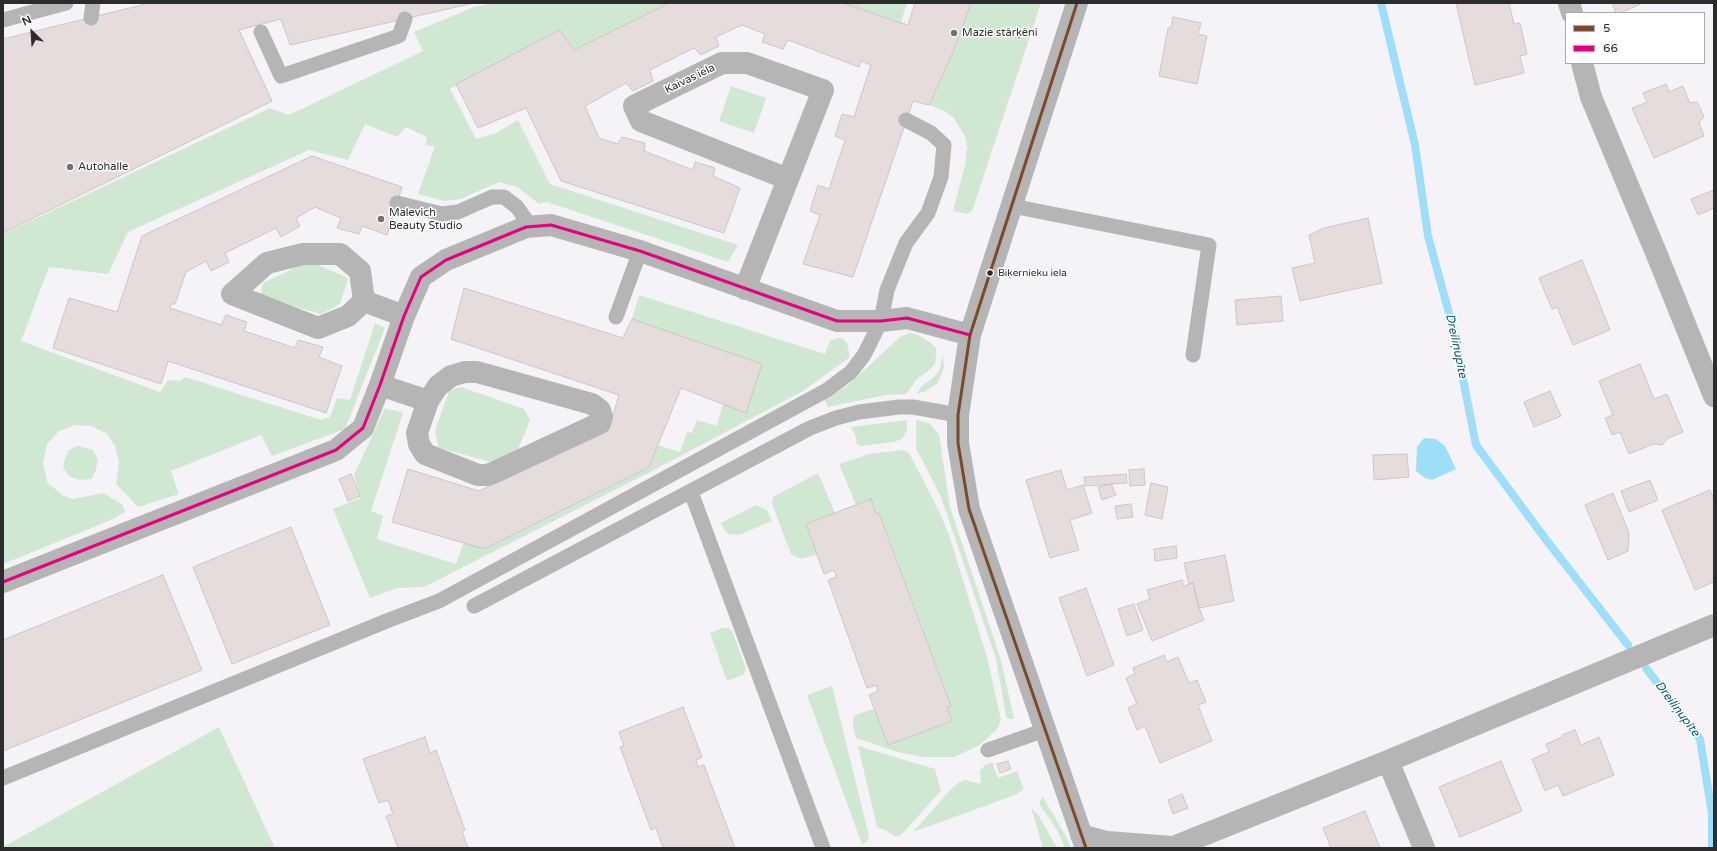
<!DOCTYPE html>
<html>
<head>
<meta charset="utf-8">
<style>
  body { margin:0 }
  #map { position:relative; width:1717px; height:851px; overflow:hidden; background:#f5f3f8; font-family:"Varela Round",sans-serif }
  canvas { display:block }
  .frame { position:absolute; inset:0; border:4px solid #2c2b2d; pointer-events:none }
  .legend { position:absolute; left:1565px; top:12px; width:140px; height:52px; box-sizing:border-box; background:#fff; border:1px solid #abaaab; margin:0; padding:5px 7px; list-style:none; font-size:12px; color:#2c2b2d }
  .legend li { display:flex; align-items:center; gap:8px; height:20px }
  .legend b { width:20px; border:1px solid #abaaab }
  .north { position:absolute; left:12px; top:12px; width:40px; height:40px; -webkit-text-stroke:3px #fff; paint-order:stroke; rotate:335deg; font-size:11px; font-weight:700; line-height:16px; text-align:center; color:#2c2b2d }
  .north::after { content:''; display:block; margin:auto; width:14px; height:18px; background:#2c2b2d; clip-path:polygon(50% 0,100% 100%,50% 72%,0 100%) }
</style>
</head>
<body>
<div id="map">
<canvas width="1717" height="851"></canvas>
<div class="frame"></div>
<ul class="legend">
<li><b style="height:5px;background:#7a4b2a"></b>5</li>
<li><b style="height:5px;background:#e5007d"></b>66</li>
</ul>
<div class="north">N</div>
</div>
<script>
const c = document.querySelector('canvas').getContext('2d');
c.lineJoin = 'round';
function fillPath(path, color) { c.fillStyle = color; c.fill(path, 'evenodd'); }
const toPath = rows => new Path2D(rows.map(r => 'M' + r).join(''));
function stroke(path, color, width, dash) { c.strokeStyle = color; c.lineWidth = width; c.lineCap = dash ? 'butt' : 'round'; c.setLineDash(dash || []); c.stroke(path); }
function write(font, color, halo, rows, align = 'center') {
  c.font = font + ' "Varela Round",sans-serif'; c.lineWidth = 3; c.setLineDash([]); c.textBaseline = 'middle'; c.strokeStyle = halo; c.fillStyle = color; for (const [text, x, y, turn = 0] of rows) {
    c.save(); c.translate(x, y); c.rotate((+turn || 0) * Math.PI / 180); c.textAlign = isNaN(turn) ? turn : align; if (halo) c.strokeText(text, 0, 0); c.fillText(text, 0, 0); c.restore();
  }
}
const green = toPath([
  [494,3,669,3,574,50,560,30,450,89,476,139,496,133,518,120,550,184,738,245,728,262,547,202,539,204,517,187,499,182,461,199,444,201,418,194,435,146,426,145,427,137,406,127,397,137,365,124,348,160,309,150,128,232,108,274,49,267,21,341,160,392,168,380,180,381,185,377,321,420,330,417,337,398,350,400,375,323,385,328,345,429,272,456,261,435,171,471,179,494,138,507,116,484,119,462,115,446,107,434,92,426,75,425,59,431,47,444,43,462,47,482,62,495,73,499,103,493,122,504,125,512,111,520,3,564,3,234,270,108,289,115,423,51,414,32,474,7],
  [843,3,907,3,901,22],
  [971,3,1041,3,972,211,967,214,953,211,965,165,967,147,965,136,953,117,942,110,929,105,954,50],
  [731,86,766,98,754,133,719,121],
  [309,261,348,278,340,304,321,314,260,297,263,283],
  [639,295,825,354,830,341,838,338,843,339,847,343,850,357,803,391,650,472,424,587,398,588,370,598,333,509,360,498,354,475,385,408,403,413,371,511,383,516,377,539,456,564,464,542,484,549,649,467,657,445,680,452,687,432,692,433,697,420,717,426,723,404,632,319],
  [909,333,916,334,930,342,936,348,936,357,935,364,929,370,916,380,906,394,885,395,828,407,824,399,847,386,900,337],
  [943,355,944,368,938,383,926,391,917,394,921,387,934,377,939,371],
  [461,387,524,409,530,420,515,457,498,464,439,448,435,431,449,391],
  [907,420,907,430,902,439,894,442,862,446,857,444,855,435,851,427],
  [916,420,929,423,939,434,950,507,1001,660,1014,719,1008,719,1006,716,996,659,941,497,916,448],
  [78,446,93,450,98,460,95,473,91,479,80,480,70,477,63,468,65,459,69,450],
  [903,450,909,453,939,511,949,535,987,657,1001,720,998,728,980,745,954,757,923,757,898,752,856,738,853,725,853,718,858,714,874,709,888,745,952,721,947,707,951,705,880,514,876,514,871,499,856,505,839,464,869,454],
  [818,473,835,513,807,524,818,554,801,559,791,554,772,504,773,497],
  [756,505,767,510,772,521,739,535,729,534,724,530,721,523],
  [722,628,729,628,732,631,746,669,743,675,727,681,710,633],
  [832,686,869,836,867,842,862,844,807,695],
  [219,727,275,848,3,848,3,847],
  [858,746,935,769,941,791,901,835,896,837,885,830,877,827],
  [992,762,998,778,1017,771,1024,789,1015,795,913,832,951,789,958,783,965,780,981,784,980,771,985,765],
  [1043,797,1067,838,1071,848,1065,848,1057,830,1040,805,1040,801],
  [1031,807,1039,816,1057,848,1043,848]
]);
const water = toPath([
  [1424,438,1436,439,1445,446,1456,469,1432,480,1425,478,1416,471,1417,447]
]);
const stream = toPath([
  [1381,3,1415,145,1428,236,1453,328,1476,445,1544,537,1628,645],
  [1646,668,1700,739,1712,814,1712,848]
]);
const building = toPath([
  [150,3,474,3,290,45,281,19,239,30,272,101,3,233,3,39,150,3],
  [669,3,843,3,908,25,915,3,971,3,954,50,929,105,913,101,853,277,803,264,820,215,810,211,818,185,829,189,845,140,835,136,842,114,854,117,871,65,861,61,859,67,788,40,783,49,762,42,765,34,742,25,716,37,719,46,701,55,694,48,650,70,653,81,633,91,626,83,585,106,599,138,618,144,622,137,645,143,644,151,693,170,695,162,715,168,713,176,740,188,724,233,561,181,526,108,478,128,456,84,560,30,574,50,669,3],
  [1456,3,1509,3,1514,24,1520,23,1527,54,1520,56,1524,73,1475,85,1456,3],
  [1612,3,1643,3,1620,13,1616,13,1612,3],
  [1173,17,1201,23,1198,34,1207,36,1197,84,1159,76,1168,28,1171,28,1173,17],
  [1666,84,1669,92,1683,86,1690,103,1697,102,1704,117,1699,122,1704,136,1654,158,1632,108,1647,102,1643,93,1666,84],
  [312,156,402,187,387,235,362,226,359,234,337,228,341,218,315,207,296,218,300,226,281,237,276,228,225,253,229,262,211,271,206,261,186,272,175,304,171,304,170,308,221,325,226,315,247,322,244,331,295,348,298,340,323,347,319,357,342,366,326,413,168,361,161,384,53,348,69,298,117,312,142,236,312,156],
  [1714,190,1714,208,1698,215,1691,199,1714,190],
  [1368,218,1382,283,1300,301,1292,268,1315,263,1309,235,1324,228,1368,218],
  [1582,260,1610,330,1573,345,1557,307,1552,309,1539,278,1582,260],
  [464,288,623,338,632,319,762,364,746,413,681,388,649,467,484,549,392,522,408,469,479,491,608,431,619,395,451,339,464,288],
  [1281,296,1283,321,1237,325,1235,300,1281,296],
  [1640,364,1654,399,1667,394,1683,432,1668,438,1662,445,1653,444,1629,454,1620,432,1612,435,1605,418,1613,415,1599,381,1640,364],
  [1550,391,1561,416,1534,427,1524,402,1550,391],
  [1407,454,1409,477,1374,480,1373,455,1407,454],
  [1144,469,1145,485,1130,486,1129,470,1144,469],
  [1061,470,1067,490,1083,485,1092,513,1070,520,1079,550,1050,558,1026,480,1061,470],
  [351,474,360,496,348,501,339,479,351,474],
  [1126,474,1127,483,1085,486,1084,477,1126,474],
  [1650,480,1658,500,1629,512,1621,491,1650,480],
  [1151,483,1168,487,1162,519,1145,515,1151,483],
  [1111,484,1116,495,1102,500,1098,487,1111,484],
  [1710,490,1714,499,1714,582,1695,590,1662,510,1710,490],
  [1613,493,1629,533,1628,551,1608,560,1585,505,1613,493],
  [871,499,876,514,879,513,951,706,947,707,952,721,888,745,869,695,878,691,876,685,867,688,828,580,837,577,834,570,824,574,806,524,871,499],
  [1131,504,1133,517,1117,519,1115,506,1131,504],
  [291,527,330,625,232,664,193,567,291,527],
  [1176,546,1177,558,1155,561,1154,549,1176,546],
  [1225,555,1234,601,1199,608,1193,583,1189,584,1184,563,1225,555],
  [163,575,202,670,3,751,3,640,163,575],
  [1182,580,1184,586,1193,583,1199,608,1204,620,1152,641,1137,604,1150,599,1147,590,1182,580],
  [1086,588,1114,665,1087,676,1059,598,1086,588],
  [1134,604,1143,630,1127,636,1118,609,1134,604],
  [1164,655,1167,662,1178,657,1189,683,1197,680,1206,702,1198,705,1212,741,1160,763,1145,726,1137,730,1128,708,1137,704,1126,678,1135,674,1133,668,1164,655],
  [683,707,702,757,696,760,698,767,704,765,735,848,663,848,656,828,651,830,620,747,624,746,619,732,683,707],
  [1575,730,1581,745,1599,737,1614,775,1563,796,1558,785,1545,791,1532,759,1549,752,1546,744,1563,737,1562,735,1575,730],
  [425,737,430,753,436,750,465,830,462,831,468,848,398,848,386,816,393,814,388,800,379,803,363,759,425,737],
  [1008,761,1011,769,1000,773,997,764,1008,761],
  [1501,761,1522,811,1460,837,1439,787,1501,761],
  [1182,794,1188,808,1173,814,1168,800,1182,794],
  [1365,811,1380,848,1331,848,1323,828,1365,811]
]);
const service = toPath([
  [91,18,93,3],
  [3,20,66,3],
  [261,32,281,76,399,36,405,19],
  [397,203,442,214,458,212,492,197,504,197,517,207,531,227],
  [1012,206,1209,245,1193,355],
  [616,317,640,251],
  [691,492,823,848],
  [474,606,810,428,836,418,859,412,899,407,913,407,958,415],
  [988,750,1045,730],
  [3,778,389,620,439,601,827,390,851,372,864,355,881,321,887,290,906,243,928,213,941,177,944,145,931,133,906,120]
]);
const minor = toPath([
  [1077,3,970,335,958,415,958,443,969,509,1086,848],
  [1569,3,1572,13],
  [1582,63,1591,97,1657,255,1714,396],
  [745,289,823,90,747,63,722,63,634,106,641,121,788,179],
  [364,301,348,316,318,328,232,294,267,263,303,254,340,254,360,271,364,301,404,316],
  [465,372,477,372,592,404,600,410,602,417,600,423,495,472,487,475,478,475,425,454,419,444,417,433,428,401,438,386,451,376,465,372],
  [380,385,428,401],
  [3,582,336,450,363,428,380,385,404,316,421,277,446,260,526,227,551,225,640,251,837,321,881,321,907,318,970,335],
  [1388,761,1424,848],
  [1081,835,1107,842,1172,847],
  [1171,848,1388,761,1714,625]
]);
const bus1 = toPath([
  [1077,3,970,335,958,415,958,443,969,509,1086,848]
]);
const bus2 = toPath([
  [3,582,336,450,363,428,380,385,404,316,421,277,446,260,526,227,551,225,640,251,837,321,881,321,907,318,970,335]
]);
const markers = [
  [954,33,4,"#727174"],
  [70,167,4,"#727174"],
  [381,219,4,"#727174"],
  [990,273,3.5,"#2c2b2d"]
];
const busNames = [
  ["Biķernieku iela",998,273]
];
const poiNames = [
  ["Mazie stārķēni",962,33],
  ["Autohalle",78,167],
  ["Malevich",389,213],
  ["Beauty Studio",389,226]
];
const streetNames = [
  ["Kaivas iela",690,79,-26]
];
const waterNames = [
  ["Dreiliņupīte",1456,346,78],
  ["Dreiliņupīte",1677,709,53]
];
fillPath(green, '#d0e8d2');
fillPath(water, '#9edef8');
stroke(stream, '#9edef8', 8);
fillPath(building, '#e7dcdc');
stroke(building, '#c8c6c8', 1);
stroke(service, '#b6b5b6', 15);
stroke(minor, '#b6b5b6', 22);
stroke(bus1, '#7a4b2a', 3);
stroke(bus2, '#e5007d', 3);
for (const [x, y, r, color] of markers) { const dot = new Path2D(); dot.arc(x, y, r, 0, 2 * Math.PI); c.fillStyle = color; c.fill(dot); stroke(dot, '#fff', 1.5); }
write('10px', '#2c2b2d', '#fff', busNames, 'left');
write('11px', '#2c2b2d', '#fff', poiNames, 'left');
write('11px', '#2c2b2d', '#fff', streetNames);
write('italic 12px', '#08576f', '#fff', waterNames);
</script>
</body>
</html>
